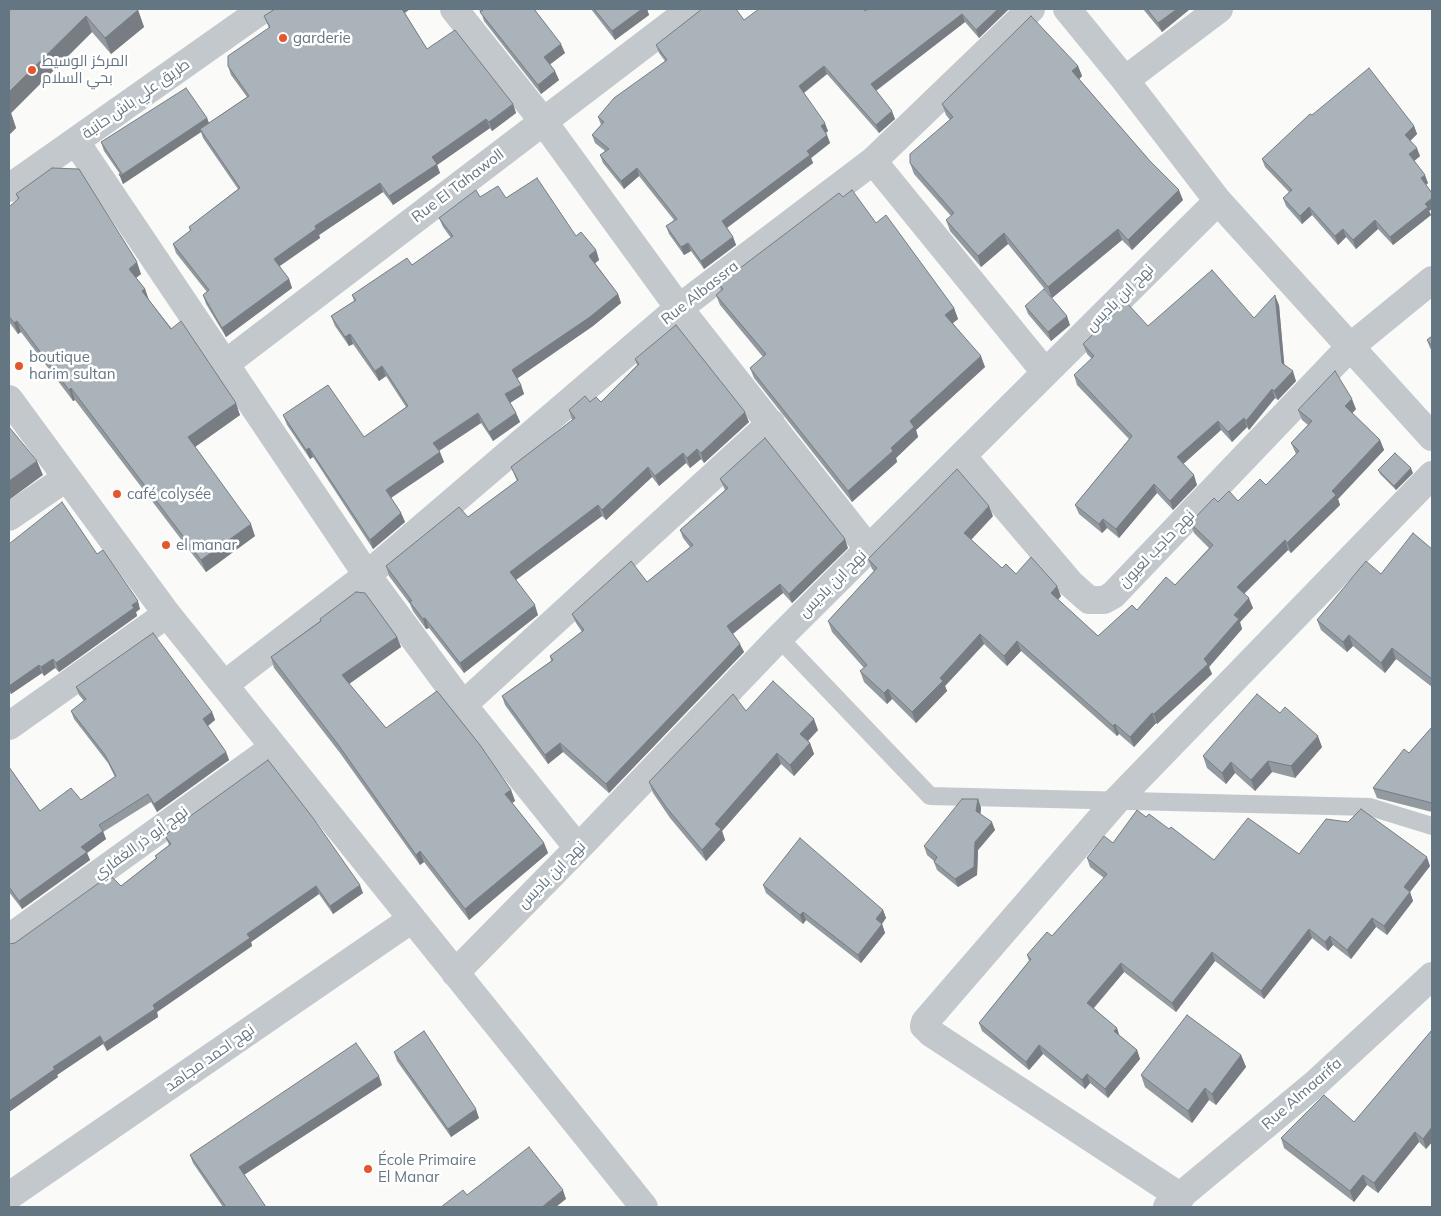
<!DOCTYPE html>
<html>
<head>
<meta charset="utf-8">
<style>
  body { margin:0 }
  #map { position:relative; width:1441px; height:1216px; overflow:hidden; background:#fafaf8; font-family:Mulish,sans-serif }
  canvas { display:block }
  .frame { position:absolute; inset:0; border:10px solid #657683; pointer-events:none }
</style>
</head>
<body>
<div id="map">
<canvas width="1441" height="1216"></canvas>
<div class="frame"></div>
</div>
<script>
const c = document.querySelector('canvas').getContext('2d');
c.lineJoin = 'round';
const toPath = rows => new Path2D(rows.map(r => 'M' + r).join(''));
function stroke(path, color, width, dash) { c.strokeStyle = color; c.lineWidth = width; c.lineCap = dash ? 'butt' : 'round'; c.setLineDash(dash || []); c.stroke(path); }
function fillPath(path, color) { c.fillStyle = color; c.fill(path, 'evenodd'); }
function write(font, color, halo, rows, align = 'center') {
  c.font = font + ' Mulish,Cairo,sans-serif'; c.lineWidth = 5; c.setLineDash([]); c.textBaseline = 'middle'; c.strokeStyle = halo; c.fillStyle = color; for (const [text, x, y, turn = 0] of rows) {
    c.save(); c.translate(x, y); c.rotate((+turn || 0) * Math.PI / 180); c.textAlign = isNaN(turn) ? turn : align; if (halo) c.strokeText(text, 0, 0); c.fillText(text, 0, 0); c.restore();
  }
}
const lane = toPath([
  [779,638,930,796,1370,807,1432,826]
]);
const street = toPath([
  [454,9,543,121,679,308,868,548],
  [1067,9,1125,80,1218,201,1432,437],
  [1125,80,1219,9],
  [76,142,367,575,463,705,578,848],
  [873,161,1045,372],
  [9,188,263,9],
  [225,364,691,9],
  [9,399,167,614,644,1207],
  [963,457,1071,584,1089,600,1104,600,1113,595,1350,347,1432,280],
  [9,517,66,478],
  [224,685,367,575,679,308,873,161,1031,9],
  [463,705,771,423],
  [9,726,167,614],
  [9,938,274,747],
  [455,973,578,848,779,638,1218,201],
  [9,1196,412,919],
  [1181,1197,931,1033,924,1026,925,1022,1116,801,1432,475],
  [1167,1207,1316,1083,1432,976]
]);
const wall = toPath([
  [9,9,138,10,144,27,111,54,92,32,11,113,16,128,9,135],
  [275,9,410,9,405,13,427,49,513,104,516,113,492,131,490,128,437,165,440,173,393,205,383,192,319,235,320,238,279,266,289,279,292,288,226,337,206,304,203,295,207,292,176,253,173,244,190,231,189,227,238,189,203,138,201,132,123,184,119,174,120,174,104,151,101,142,207,118,209,123,247,97,231,75,228,66,269,28,264,16],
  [478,9,536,9,535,10,565,53,550,64,559,80,541,94,484,21,481,12],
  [591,9,647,9,649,15,615,40],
  [868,9,1009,9,979,38,965,22,876,91,895,119,879,133,827,74,804,93,828,131,826,133,830,143,811,158,813,163,727,228,733,237,736,245,704,269,691,251,684,255,669,234,666,226,674,220,639,176,624,189,603,163,600,155,605,151,595,143,592,135,601,125,598,117,665,61,659,53,656,45,744,20,865,11],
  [1143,9,1190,9,1162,32],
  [1078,66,1082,76,1079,79,1183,200,1132,250,1122,240,1052,298,1008,244,981,267,950,231,946,220,951,216,914,174,910,163,950,120,946,115,942,104],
  [1312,115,1414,126,1417,134,1410,141,1420,156,1414,161,1428,183,1426,185,1432,193,1432,209,1429,211,1431,215,1393,245,1378,229,1356,249,1346,237,1338,245,1312,215,1302,224,1286,206,1283,198,1289,192,1265,167,1262,159],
  [16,194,141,274,136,278,145,289,149,300,240,415,195,447,255,536,206,572,75,400,73,401,21,332,18,334,9,322,9,207,18,199],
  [480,197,506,198,576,236,596,250,599,260,595,263,618,294,621,303,593,326,517,378,521,385,524,394,510,403,516,413,520,422,493,441,481,423,439,451,444,462,391,498,401,513,405,522,373,549,313,457,310,459,287,425,283,415,364,437,406,407,386,376,379,381,353,344,349,346,335,326,331,316,354,301,352,295,412,265,451,238,443,227,439,218],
  [843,197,876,223,954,308,958,319,953,323,985,367,916,430,918,437,896,458,897,462,852,502,754,378,750,368,763,357,720,305,716,295,721,290,719,284],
  [1279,305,1284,365,1296,381,1278,400,1275,398,1249,430,1247,427,1232,442,1221,430,1183,464,1197,485,1173,510,1157,493,1119,538,1107,528,1102,533,1079,514,1075,505,1129,439,1077,385,1074,375,1092,359,1087,354,1083,344,1148,326,1254,318],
  [1025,306,1070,325,1051,341,1028,314],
  [1432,336,1432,351,1430,348,1427,340],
  [635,359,749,422,704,463,701,459,690,468,686,463,659,486,652,477,606,520,602,516,516,580,538,615,464,673,429,628,426,629,413,611,410,604,389,576,386,566,468,517,517,481,511,467,572,420,569,410,590,402,601,402,637,365],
  [1356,409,1352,413,1380,440,1384,450,1338,499,1340,505,1291,553,1288,550,1244,593,1253,608,1240,622,1242,629,1209,667,1212,674,1157,724,1156,723,1134,747,1119,734,1117,736,1021,651,1007,666,984,644,945,686,947,691,916,723,892,699,887,704,864,682,860,671,864,668,832,632,828,621,874,571,872,569,868,559,993,516,971,540,1002,568,1061,596,1058,600,1098,636,1175,585,1209,548,1194,533,1190,523,1218,502,1238,501,1266,485,1296,454,1291,443,1308,425,1302,420,1298,410],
  [1378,470,1413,473,1396,490,1380,474],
  [720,479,848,548,792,603,783,593,733,634,744,652,609,793,563,752,548,764,505,705,502,696,551,661,550,656,582,632,576,623,572,614,647,582,690,547,683,538,680,530,725,490,724,488],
  [9,544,97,554,140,609,136,612,137,616,59,672,55,668,44,676,42,673,11,694,9,690],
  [1432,549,1432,687,1396,659,1385,673,1353,646,1347,652,1321,630,1317,620,1381,574],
  [320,619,397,637,401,647,349,684,386,728,511,790,515,801,512,803,544,843,548,853,469,920,424,862,420,865,340,753,274,668,271,657,320,621],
  [76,687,212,712,215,720,208,726,226,752,229,760,157,812,151,802,103,832,106,839,87,853,90,860,22,909,9,892,9,767,40,811,81,800,115,777,108,763,74,719,71,711,84,701,79,695],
  [746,711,818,730,808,741,810,743,814,754,794,776,781,764,722,831,725,840,706,861,670,818,653,793,649,782],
  [1280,713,1322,747,1295,778,1272,772,1255,791,1235,773,1226,784,1207,768,1203,756],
  [1432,727,1432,812,1377,798,1373,788,1409,753],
  [978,799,981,808,980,814,995,830,978,850,977,875,958,887,937,870,934,862,934,861,927,855,924,846],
  [1146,817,1169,829,1214,860,1299,854,1430,866,1410,892,1413,901,1387,935,1376,927,1351,959,1333,945,1328,951,1312,938,1264,999,1215,961,1176,1012,1124,972,1094,1008,1119,1035,1137,1050,1140,1059,1108,1098,1090,1083,1085,1089,1043,1054,1029,1070,982,1031,979,1023,1029,961,1027,955,1052,936,1104,878,1090,867,1087,858,1113,843],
  [165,836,363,893,333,914,319,894,251,942,252,946,157,1012,158,1017,107,1051,103,1044,57,1075,58,1077,9,1112,9,944,15,943,121,886,156,858,155,856,169,845],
  [763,885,883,910,886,918,882,924,885,933,861,963,806,920,803,924,766,893],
  [1432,1030,1432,1142,1426,1149,1419,1142,1378,1193,1367,1185,1354,1202,1284,1148,1281,1138,1354,1122],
  [394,1052,479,1118,451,1137,397,1061],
  [1241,1055,1246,1067,1216,1105,1209,1100,1192,1123,1145,1087,1141,1075],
  [382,1085,244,1175,266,1207,223,1207,193,1163,190,1155]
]);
const shadedWall = toPath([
  [401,9,410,9,403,14],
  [642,9,647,9,649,15,615,40,612,31],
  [998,9,1009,9,979,38,976,30],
  [1177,9,1190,9,1162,32,1158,23],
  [138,10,144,27,111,54,105,38],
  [962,14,965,22,874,92,871,84],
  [86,16,92,32,11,113,16,128,9,135,9,92],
  [561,44,565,53,548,66,544,57],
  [824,66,827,74,802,94,799,86],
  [1078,66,1082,76,1076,82,1072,71],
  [555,71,559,80,541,94,538,85],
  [513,104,516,113,492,131,489,122],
  [892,111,895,119,879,133,876,125],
  [207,118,210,126,200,129,201,132,123,184,120,176],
  [486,119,490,128,437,165,440,173,393,205,389,196,432,157],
  [825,123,828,131,824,134,821,126],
  [1414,126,1417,134,1408,143,1405,135],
  [827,135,830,143,811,158,813,163,725,229,722,221],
  [1417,148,1420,156,1412,163,1409,154],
  [637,168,639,176,624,189,621,181],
  [1425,175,1428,183,1424,186,1421,178],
  [380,183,383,192,319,235,320,238,277,268,274,259,315,226],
  [1179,190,1183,200,1132,250,1128,240],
  [1432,198,1432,209,1429,211,1431,215,1393,245,1390,237,1425,204],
  [1309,207,1312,215,1302,224,1300,216],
  [1375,220,1378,229,1356,249,1353,240],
  [1118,229,1122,240,1052,298,1048,287],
  [1343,229,1346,237,1338,245,1335,236],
  [1004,233,1008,244,981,267,978,256],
  [733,237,736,245,704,269,701,261],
  [688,243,691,251,684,255,681,247],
  [596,250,599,260,593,265,589,256],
  [137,262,141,274,133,280,129,269],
  [289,279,292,288,226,337,222,328],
  [145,289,149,301,142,291],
  [618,294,621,303,593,326,515,380,512,370],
  [1275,295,1279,305,1285,372,1282,363],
  [954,308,958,319,949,326,945,315],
  [1067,316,1070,325,1051,341,1048,332],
  [17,321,21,332,18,334,14,323],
  [350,334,353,344,349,346,345,337],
  [981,356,985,367,916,430,918,437,896,458,897,462,852,502,848,491,891,448,910,421],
  [382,366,386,376,379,381,375,371],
  [1293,371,1296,381,1278,400,1274,391],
  [521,385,524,394,508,404,505,394],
  [71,388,75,400,73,401,69,390],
  [1272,389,1275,398,1249,430,1246,421],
  [1352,399,1356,409,1349,417,1345,406],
  [236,403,240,415,192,449,188,437],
  [745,412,749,422,704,463,701,453],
  [478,413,481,423,437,452,433,443],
  [516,413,520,422,493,441,489,432],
  [1244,418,1247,427,1232,442,1228,432],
  [1218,421,1221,430,1180,467,1177,457],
  [1380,440,1384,450,1338,499,1340,505,1291,553,1287,543,1332,491],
  [309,448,313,457,310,459,306,450],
  [697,449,701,459,690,468,687,458],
  [440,452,444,462,389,499,386,490],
  [683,453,686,463,659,486,655,476],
  [37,461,43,475,9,500,9,481],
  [648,467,652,477,606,520,602,510],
  [1411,468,1413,473,1396,490,1394,486],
  [1194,475,1197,485,1173,510,1170,501],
  [1154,484,1157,493,1119,538,1116,529],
  [598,505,602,516,513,582,510,572],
  [989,506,993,516,968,543,964,533],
  [401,513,405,522,373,549,370,540],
  [1103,519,1107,528,1102,533,1099,524],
  [251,524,255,536,206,572,201,560],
  [845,539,848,548,792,603,789,594],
  [1285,540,1288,550,1241,597,1237,587],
  [780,584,783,593,731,635,727,626],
  [1057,586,1061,596,1054,603,1051,593],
  [1249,598,1253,608,1240,622,1242,629,1209,667,1212,674,1157,724,1154,714,1204,659,1234,615],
  [138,601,140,609,136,612,137,616,59,672,56,663],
  [535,605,538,615,464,673,460,663],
  [425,618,429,628,426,629,423,619],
  [980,634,984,644,945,686,947,691,916,723,912,712,940,678],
  [1349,635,1353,646,1347,652,1343,642],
  [397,637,401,647,346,686,342,675],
  [1017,641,1021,651,1007,666,1004,656],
  [740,644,744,652,609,793,606,784],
  [1392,648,1396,659,1385,673,1381,663],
  [53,659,55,668,44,676,41,667],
  [39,665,42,673,11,694,9,686],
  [888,689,892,699,887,704,884,693],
  [212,712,215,720,206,727,203,719],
  [1152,713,1156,723,1134,747,1130,737],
  [814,719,818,730,804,745,800,734],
  [1115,724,1119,734,1117,736,1113,726],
  [1318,736,1322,747,1295,778,1291,766],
  [560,743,563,752,548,764,545,755],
  [810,743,814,754,794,776,790,765],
  [226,752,229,760,157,812,154,804],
  [777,753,781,764,722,831,725,840,706,861,702,850,715,824],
  [1268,761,1272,772,1255,791,1251,780],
  [1231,762,1235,773,1226,784,1222,773],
  [511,790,515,801,509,805,505,794],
  [978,799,981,808,980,820,976,811],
  [992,822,995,830,978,850,977,875,958,887,955,879,975,842],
  [103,831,106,839,87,853,90,860,22,909,19,901,81,847],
  [544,843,548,853,469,920,465,909],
  [420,851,424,862,420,865,416,855],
  [1427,857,1430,866,1410,892,1413,901,1387,935,1384,926,1404,887],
  [360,885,363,893,333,914,330,906],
  [316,886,319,894,251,942,252,946,157,1012,158,1017,107,1051,104,1043,153,1005,247,934],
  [883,910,886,918,879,928,876,919],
  [803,912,806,920,803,924,800,915],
  [1372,918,1376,927,1351,959,1347,950],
  [882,924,885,933,861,963,858,955],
  [1309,929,1312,938,1264,999,1261,991],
  [1330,936,1333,945,1328,951,1325,942],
  [1212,952,1215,961,1176,1012,1172,1003],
  [1121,963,1124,972,1090,1012,1087,1003],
  [1117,1028,1120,1037,1114,1031],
  [100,1036,103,1044,57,1075,58,1077,9,1112,9,1101,53,1067],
  [1039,1045,1043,1054,1029,1070,1026,1062],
  [1137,1050,1140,1059,1108,1098,1105,1089],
  [1241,1055,1246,1067,1216,1105,1212,1094],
  [1087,1074,1090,1083,1085,1089,1082,1080],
  [379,1076,382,1085,242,1176,239,1167],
  [1205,1088,1209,1100,1192,1123,1188,1111],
  [476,1109,479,1118,451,1137,448,1129],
  [1432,1127,1432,1142,1426,1149,1423,1139],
  [1415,1132,1419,1142,1378,1193,1374,1183],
  [1363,1175,1367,1185,1354,1202,1350,1191],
  [563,1190,566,1199,556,1207,542,1207]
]);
const building = toPath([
  [9,9,137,9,138,10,105,38,86,16,9,92,9,9],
  [275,9,402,9,427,49,455,30,513,104,489,122,486,119,432,157,437,164,389,196,380,183,315,226,316,229,274,259,289,279,222,328,203,295,209,290,173,244,191,230,189,227,240,188,200,129,249,96,228,66,228,56,270,27,264,16,275,9],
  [482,9,534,9,561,44,544,57,555,71,538,85,480,12,483,10,482,9],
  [594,9,642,9,612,31,594,9],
  [702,9,736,9,744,20,759,9,864,9,865,11,868,9,998,9,976,30,962,14,871,84,892,111,876,125,824,66,799,86,825,123,821,126,827,135,807,151,810,155,722,221,733,237,701,261,688,243,681,247,666,226,677,219,637,168,621,181,600,155,609,149,592,135,604,122,598,117,614,98,667,60,656,45,702,9],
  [1147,9,1177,9,1158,23,1147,9],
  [1031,16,1078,66,1072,71,1150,161,1179,190,1128,240,1118,229,1048,287,1004,233,978,256,946,220,954,213,910,163,910,154,953,117,942,104,1031,16],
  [1369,68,1414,126,1405,135,1417,148,1409,154,1425,175,1421,178,1432,193,1432,198,1425,204,1428,207,1390,237,1375,220,1353,240,1343,229,1335,236,1309,207,1300,216,1283,198,1292,190,1262,159,1310,114,1312,115,1369,68],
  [186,88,207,118,120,176,119,174,122,174,101,142,186,88],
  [52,168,79,169,137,262,129,269,145,289,142,291,171,329,181,321,236,403,188,437,251,524,201,560,71,388,69,390,17,321,14,323,9,316,9,207,19,198,16,194,52,168],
  [537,178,576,236,581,232,596,250,589,256,618,294,590,317,512,370,521,385,505,394,516,413,489,432,478,413,433,443,440,452,386,490,401,513,370,540,309,448,306,450,283,415,328,385,364,437,408,406,382,366,375,371,350,334,345,337,331,316,356,300,352,295,407,258,412,265,453,236,439,218,476,190,480,197,498,186,506,198,537,178],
  [852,190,876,223,886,215,954,308,945,315,981,356,910,421,914,427,891,448,893,451,848,491,750,368,766,354,716,295,723,289,719,284,839,193,843,197,852,190],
  [1212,270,1254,318,1275,295,1282,363,1293,371,1274,391,1272,389,1246,421,1244,418,1228,432,1218,421,1177,457,1194,475,1170,501,1154,484,1116,529,1103,519,1099,524,1075,505,1132,436,1074,375,1094,356,1083,344,1126,302,1148,326,1212,270],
  [1044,289,1067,316,1048,332,1025,306,1044,289],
  [676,325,745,412,701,453,697,449,687,458,683,453,655,476,648,467,602,510,598,505,510,572,535,605,460,663,425,618,423,619,409,601,412,601,386,566,459,507,468,517,518,480,511,467,575,418,569,410,585,396,590,402,596,397,601,402,639,364,635,359,676,325],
  [1432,336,1432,346,1427,340,1432,336],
  [1335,371,1352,399,1345,406,1380,440,1332,491,1336,495,1287,543,1285,540,1237,587,1249,598,1234,615,1239,619,1204,659,1208,664,1154,714,1152,713,1130,737,1115,724,1113,726,1017,641,1004,656,980,634,940,678,943,681,912,712,888,689,884,693,860,671,867,665,828,621,877,568,868,559,957,469,989,506,964,533,1002,568,1006,564,1016,574,1031,557,1057,586,1051,593,1098,636,1132,605,1137,610,1166,577,1175,585,1213,545,1190,523,1214,498,1218,502,1229,491,1238,501,1260,479,1266,485,1299,451,1291,443,1312,421,1298,410,1335,371],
  [9,427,37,461,9,481,9,427],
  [765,438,845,539,789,594,780,584,727,626,740,644,606,784,560,743,545,755,502,696,553,660,550,656,584,630,572,614,628,564,631,561,647,582,693,545,680,530,728,488,720,479,765,438],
  [1395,453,1411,468,1394,486,1378,470,1395,453],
  [62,502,97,554,103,550,138,601,132,605,134,608,56,663,53,659,41,667,39,665,9,686,9,544,62,502],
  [1413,533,1432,549,1432,679,1392,648,1381,663,1349,635,1343,642,1317,620,1366,561,1381,574,1413,533],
  [356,592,365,593,397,637,342,675,386,728,437,691,480,745,511,790,505,794,544,843,465,909,420,851,416,855,337,743,271,657,321,621,320,619,356,592],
  [153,633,212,712,203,719,226,752,154,804,148,794,99,825,103,831,81,847,87,852,19,901,9,887,9,767,40,811,71,788,81,800,116,776,105,755,71,711,86,699,76,687,153,633],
  [773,681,814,719,800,734,810,743,790,765,777,753,715,824,721,829,702,850,666,807,649,782,733,694,746,711,773,681],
  [1257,694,1280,713,1285,707,1318,736,1291,766,1268,761,1251,780,1231,762,1222,773,1203,756,1257,694],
  [1432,727,1432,803,1373,788,1404,749,1409,753,1432,727],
  [268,760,313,818,360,885,330,906,316,886,247,934,250,938,153,1005,155,1009,104,1043,100,1036,53,1067,55,1069,9,1101,9,944,15,943,110,875,121,886,157,858,155,856,171,844,165,836,171,830,268,760],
  [962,799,978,799,976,811,992,822,975,842,974,867,955,879,934,862,937,857,924,846,962,799],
  [1361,809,1427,857,1404,887,1410,892,1384,926,1372,918,1347,950,1330,936,1325,942,1309,929,1261,991,1212,952,1172,1003,1121,963,1087,1003,1117,1028,1114,1031,1137,1050,1105,1089,1087,1074,1082,1080,1039,1045,1026,1062,979,1023,1031,959,1027,955,1047,932,1052,936,1107,874,1087,858,1104,836,1113,843,1137,810,1146,817,1149,814,1169,829,1171,827,1214,860,1248,818,1299,854,1326,819,1348,822,1361,809],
  [800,838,883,910,876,919,882,924,858,955,803,912,800,915,763,885,800,838],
  [1187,1015,1241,1055,1212,1094,1205,1088,1188,1111,1141,1075,1187,1015],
  [1432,1030,1432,1127,1423,1139,1415,1132,1374,1183,1363,1175,1350,1191,1281,1138,1324,1095,1354,1122,1432,1030],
  [424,1031,476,1109,448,1129,394,1052,424,1031],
  [356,1043,379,1076,239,1167,266,1207,226,1207,190,1155,356,1043],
  [529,1147,563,1190,542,1207,441,1207,463,1190,467,1195,529,1147]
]);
const markers = [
  [283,38,5,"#e4572e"],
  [32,70,5,"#e4572e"],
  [19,366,5,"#e4572e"],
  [117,494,5,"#e4572e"],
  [166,545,5,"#e4572e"],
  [368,1169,5,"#e4572e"]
];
const poiNames = [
  ["garderie",293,38],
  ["المركز الوسيط",42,61],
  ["بحي السلام",42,78],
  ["boutique",29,357],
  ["harim sultan",29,374],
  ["café colysée",127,494],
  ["el manar",176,545],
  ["École Primaire",378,1160],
  ["El Manar",378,1177]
];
const streetNames = [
  ["طريق علي باش حانبة",136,99,-35],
  ["Rue El Tahawoll",458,186,-37],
  ["Rue Albassra",700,293,-38],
  ["نهج ابن باديس",1120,298,-45],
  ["نهج حاجب لعيون",1157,549,-46],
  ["نهج ابن باديس",833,584,-45],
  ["نهج أبو ذر الغفاري",141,843,-36],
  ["نهج ابن باديس",552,875,-45],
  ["نهج احمد مجاهد",210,1058,-35],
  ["Rue Almaarifa",1302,1094,-41]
];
stroke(lane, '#c3c8cc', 18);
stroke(street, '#c3c8cc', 28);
fillPath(wall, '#929a9f');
fillPath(shadedWall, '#777d82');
fillPath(building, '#aab3b9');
stroke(building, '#777d82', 1);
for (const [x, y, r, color] of markers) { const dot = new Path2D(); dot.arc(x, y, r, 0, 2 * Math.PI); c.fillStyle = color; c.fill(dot); stroke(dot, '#fff', 2); }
write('15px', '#657683', '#fff', poiNames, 'left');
write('15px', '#657683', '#fff', streetNames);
</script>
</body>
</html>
